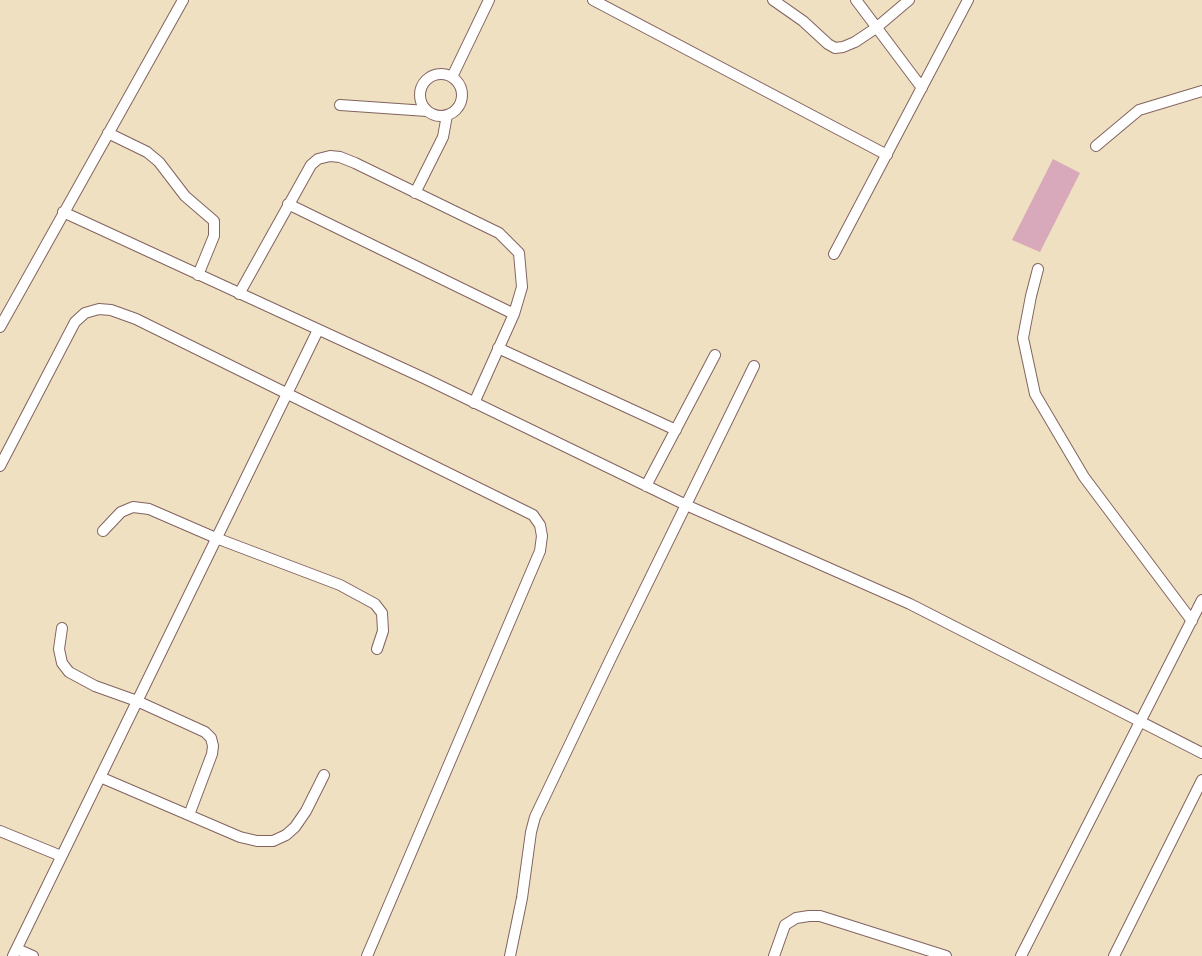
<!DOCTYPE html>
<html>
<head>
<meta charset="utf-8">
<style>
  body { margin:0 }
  canvas { display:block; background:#eee0c1 }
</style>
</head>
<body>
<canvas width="1202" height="956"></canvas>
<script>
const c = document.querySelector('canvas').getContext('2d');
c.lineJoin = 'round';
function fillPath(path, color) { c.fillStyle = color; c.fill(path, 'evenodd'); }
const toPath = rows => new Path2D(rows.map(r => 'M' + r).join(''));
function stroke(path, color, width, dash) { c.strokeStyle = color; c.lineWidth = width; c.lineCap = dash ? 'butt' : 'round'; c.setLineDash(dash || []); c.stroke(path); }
const building = toPath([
  [1053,159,1080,173,1040,252,1012,240]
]);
const lane = toPath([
  [593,0,887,155],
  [773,0,803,21,828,44,835,48,843,47,855,42,876,28,909,0],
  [856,0,922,88],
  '420 95a21 21 0 1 1 42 0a21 21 0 1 1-42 0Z',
  [452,77,489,0],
  [340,105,427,111],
  [108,133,147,152,159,162,185,196,214,221,214,236,198,275],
  [1096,146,1139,110,1202,91],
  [415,193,443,137,447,115],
  [288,204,514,314],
  [63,212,426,379,686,505,910,604,1202,753],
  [834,254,968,0],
  [1038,269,1031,296,1023,338,1035,394,1084,477,1192,621],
  [239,294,311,165,318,159,330,156,340,157,355,163,499,233,519,253,522,287,514,314,474,403],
  [0,327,183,0],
  [498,348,676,430],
  [0,466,75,322,85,313,99,309,111,310,136,319,533,515,540,525,542,536,540,551,367,956],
  [646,486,715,355],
  [103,531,121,512,133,507,149,509,216,538,340,585,375,604,382,613,383,631,377,649],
  [62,628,59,649,62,663,69,672,95,686,137,701,205,732,211,738,213,746,212,754,189,815],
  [100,777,240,837,257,841,273,841,286,835,295,827,306,811,324,775],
  [0,831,61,856],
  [17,949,33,956],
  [13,956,318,330],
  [510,956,522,898,531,832,535,817,611,658,754,366],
  [774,956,785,925,796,918,809,916,820,916,946,956],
  [1021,956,1202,600],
  [1114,956,1202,780]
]);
fillPath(building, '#d8a9bb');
stroke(lane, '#836360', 12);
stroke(lane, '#fff', 10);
</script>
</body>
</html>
